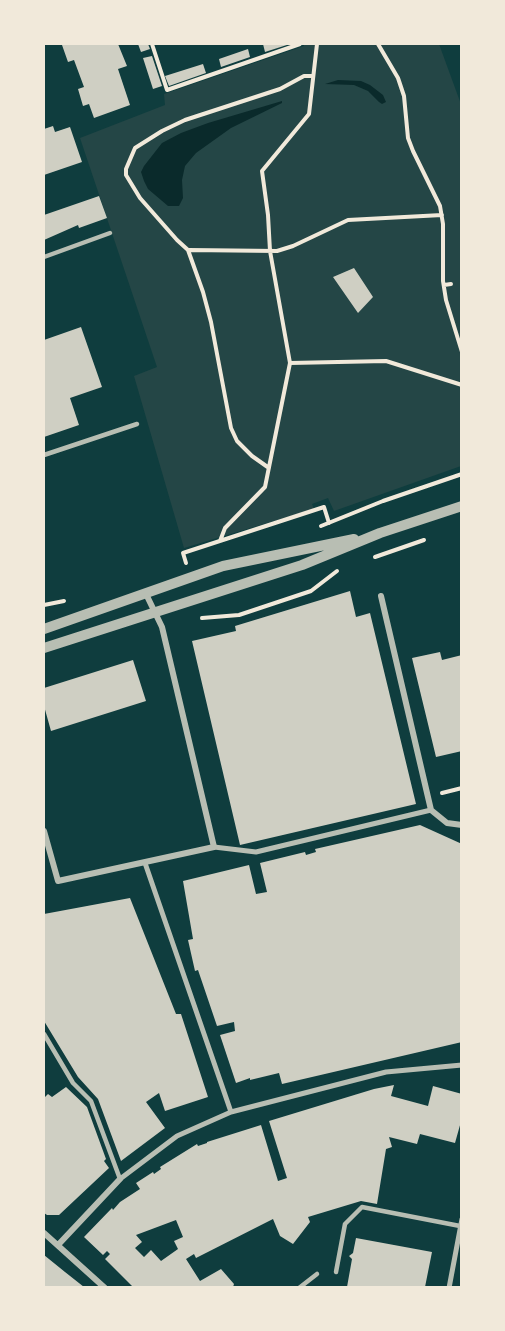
<!DOCTYPE html>
<html>
<head>
<meta charset="utf-8">
<style>
  body { margin:0 }
  #map { position:relative; width:505px; height:1331px; overflow:hidden; background:#0f3d3e; font-family:"Work Sans",sans-serif }
  canvas { display:block }
  .frame { position:absolute; inset:0; border:45px solid #f1e9da; pointer-events:none }
</style>
</head>
<body>
<div id="map">
<canvas width="505" height="1331"></canvas>
<div class="frame"></div>
</div>
<script>
const c = document.querySelector('canvas').getContext('2d');
c.lineJoin = 'round';
function fillPath(path, color) { c.fillStyle = color; c.fill(path, 'evenodd'); }
const toPath = rows => new Path2D(rows.map(r => 'M' + r).join(''));
function stroke(path, color, width, dash) { c.strokeStyle = color; c.lineWidth = width; c.lineCap = dash ? 'butt' : 'round'; c.setLineDash(dash || []); c.stroke(path); }
const green = toPath([
  [304,44,439,44,462,107,461,466,334,511,328,498,312,504,314,509,184,548,134,376,157,367,80,138,165,105,164,94,304,46]
]);
const water = toPath([
  [338,80,361,81,370,85,383,95,386,102,382,104,379,102,368,91,354,85,325,84],
  [282,101,282,103,231,128,196,153,185,166,182,180,183,198,179,206,168,206,148,189,144,181,141,172,144,166,162,143,181,133,208,123]
]);
const building = toPath([
  [67,44,118,44,127,66,118,69,130,105,94,118,89,104,83,106,78,89,84,87,74,60,68,62,62,45],
  [138,44,148,44,150,49,141,52],
  [263,44,290,44,265,52],
  [248,49,250,57,221,67,219,59],
  [152,56,162,86,153,89,143,58],
  [203,64,206,73,169,86,165,76],
  [53,126,55,132,70,127,82,162,44,175,44,129],
  [99,196,107,218,79,228,78,225,44,240,44,215],
  [354,268,373,297,358,313,333,277],
  [81,327,102,387,70,398,79,425,44,437,44,340],
  [350,591,356,617,370,613,416,804,240,845,192,641,236,631,235,626],
  [440,652,442,660,462,655,462,751,436,757,412,658],
  [133,660,146,701,51,731,44,706,44,688],
  [420,825,462,844,462,1042,282,1084,279,1073,250,1080,250,1078,236,1083,220,1035,235,1031,234,1022,217,1026,198,970,195,971,188,940,193,939,183,881,249,865,256,894,267,892,260,863,305,852,306,855,316,852,315,849],
  [130,898,176,1014,181,1014,208,1097,165,1111,159,1093,146,1102,165,1128,121,1161,98,1099,78,1077,44,1021,44,914],
  [394,1085,391,1096,428,1106,433,1086,462,1094,462,1118,455,1143,420,1134,417,1144,389,1137,392,1147,386,1149,377,1204,361,1201,308,1217,310,1222,293,1244,280,1236,273,1219,196,1258,194,1254,186,1259,200,1281,221,1269,234,1284,233,1287,133,1287,105,1259,110,1254,107,1251,103,1255,84,1237,112,1208,113,1210,120,1202,140,1189,136,1183,153,1172,154,1174,161,1169,160,1167,197,1144,198,1146,207,1143,207,1142,261,1125,278,1181,287,1178,269,1121,374,1089],
  [176,1220,183,1237,174,1241,178,1249,161,1261,151,1250,144,1257,135,1248,142,1242,136,1235],
  [66,1087,87,1107,106,1159,104,1161,109,1168,59,1215,47,1215,44,1213,44,1098,48,1094,52,1097],
  [356,1238,432,1252,425,1287,347,1287,352,1259,349,1256,353,1253],
  [44,1255,65,1272,84,1287,44,1287]
]);
const path = toPath([
  [152,44,167,90,300,44],
  [378,44,398,78,404,96,408,138,413,151,440,206,443,224,443,281,446,300,462,352],
  [189,250,277,251,293,246,348,220,442,215],
  [444,285,451,284],
  [290,363,386,361,462,385],
  [269,468,252,456,237,441,231,428,211,322,203,292,188,250,177,240,140,198,126,175,126,169,135,148,162,131,185,120,280,89,304,76,313,76],
  [321,526,383,501,462,474],
  [220,541,225,528,265,487,290,363,270,251,268,215,262,171,309,114,317,44],
  [375,557,424,540],
  [186,563,183,553,324,507,329,523],
  [44,605,64,601],
  [202,618,239,615,311,591,337,571],
  [442,793,462,788]
]);
const service = toPath([
  [44,257,110,233],
  [44,455,137,424],
  [44,1034,73,1083,91,1101,120,1179],
  [336,1272,345,1224,362,1207,460,1226],
  [299,1288,317,1274]
]);
const pedestrian = toPath([
  [214,847,256,852,431,810],
  [145,863,231,1112],
  [120,1179,177,1136,231,1112,386,1072,462,1065],
  [449,1288,462,1219]
]);
const minor = toPath([
  [381,596,431,810,447,823,462,825],
  [44,831,58,881,214,847,162,627,146,594],
  [44,1233,105,1288],
  [58,1245,120,1179]
]);
const tertiary = toPath([
  [44,629,223,566,354,539],
  [44,648,302,565,380,533,462,506]
]);
fillPath(green, '#244646');
fillPath(water, '#0a2a2b');
fillPath(building, '#cfcfc3');
stroke(path, '#f1e9da', 4);
stroke(service, '#b8beb3', 4.5);
stroke(pedestrian, '#b8beb3', 5);
stroke(minor, '#b8beb3', 6);
stroke(tertiary, '#b8beb3', 10);
</script>
</body>
</html>
